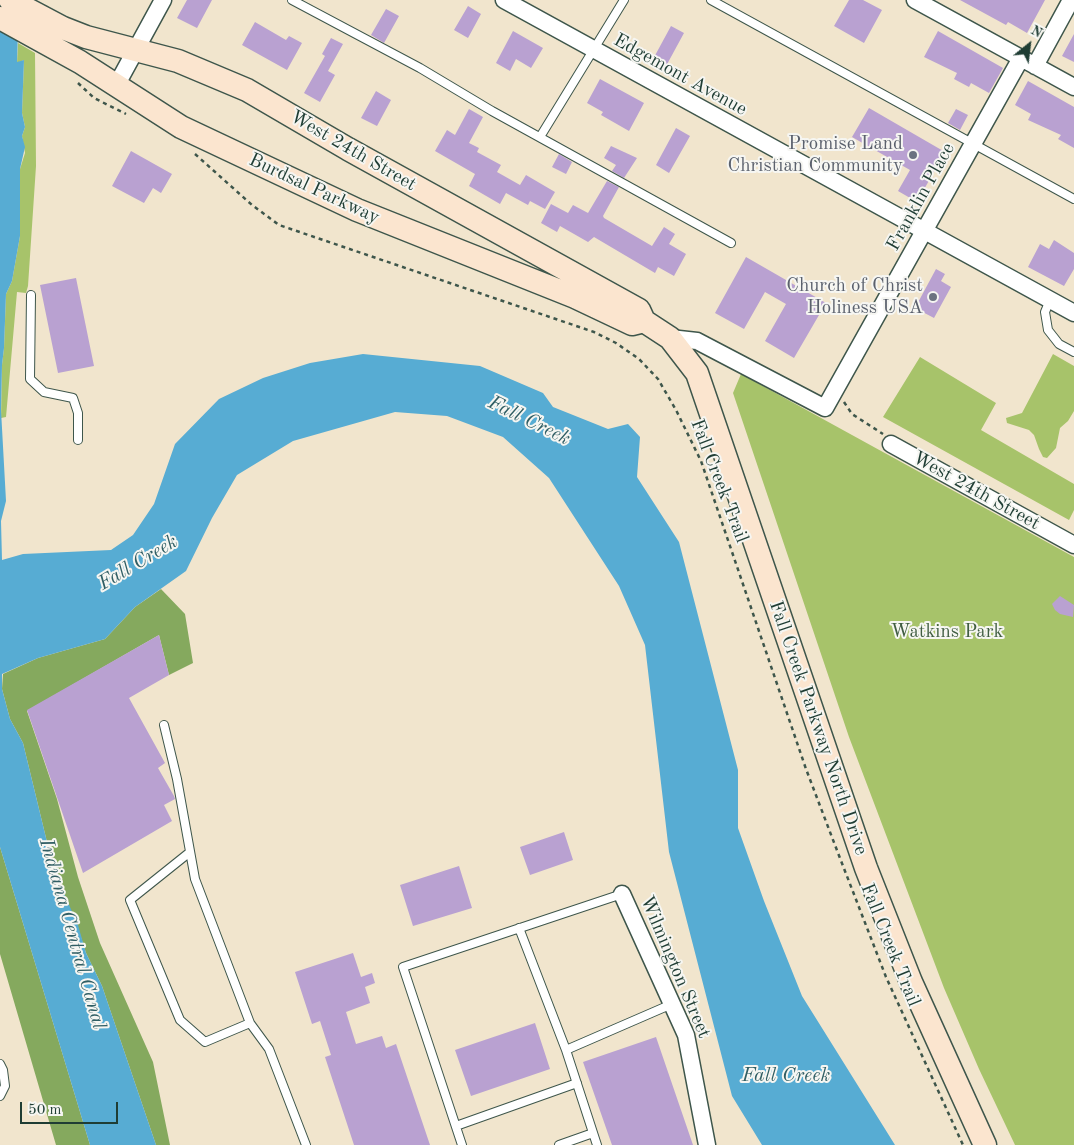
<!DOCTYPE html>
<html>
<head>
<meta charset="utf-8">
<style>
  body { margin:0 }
  #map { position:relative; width:1074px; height:1145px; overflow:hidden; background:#f1e5cd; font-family:"Old Standard TT",serif }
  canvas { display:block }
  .north { position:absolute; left:1004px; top:20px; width:50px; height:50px; -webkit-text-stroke:4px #f6f6f2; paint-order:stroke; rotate:29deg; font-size:14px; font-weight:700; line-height:20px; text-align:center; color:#1f3d34 }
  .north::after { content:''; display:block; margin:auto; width:18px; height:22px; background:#1f3d34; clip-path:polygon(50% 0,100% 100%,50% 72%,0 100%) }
  .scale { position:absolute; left:20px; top:1102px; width:98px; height:22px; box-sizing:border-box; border:2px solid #1f3d34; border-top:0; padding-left:6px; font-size:15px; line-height:18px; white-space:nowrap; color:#1f3d34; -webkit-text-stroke:4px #f6f6f2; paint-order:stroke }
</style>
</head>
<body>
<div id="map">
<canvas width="1074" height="1145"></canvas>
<div class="north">N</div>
<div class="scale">50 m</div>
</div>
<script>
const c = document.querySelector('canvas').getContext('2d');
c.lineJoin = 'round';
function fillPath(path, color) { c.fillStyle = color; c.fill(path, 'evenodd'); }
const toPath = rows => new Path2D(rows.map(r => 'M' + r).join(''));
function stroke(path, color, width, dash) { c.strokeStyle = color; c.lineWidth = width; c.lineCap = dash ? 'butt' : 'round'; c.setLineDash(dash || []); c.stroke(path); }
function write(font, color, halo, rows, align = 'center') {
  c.font = font + ' "Old Standard TT",serif'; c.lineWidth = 4; c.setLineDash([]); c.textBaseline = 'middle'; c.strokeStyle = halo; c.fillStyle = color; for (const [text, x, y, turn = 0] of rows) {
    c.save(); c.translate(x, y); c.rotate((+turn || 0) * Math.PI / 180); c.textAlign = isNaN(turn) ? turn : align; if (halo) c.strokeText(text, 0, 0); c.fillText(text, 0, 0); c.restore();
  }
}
const green = toPath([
  [18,43,35,53,36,166,28,286,26,293,17,292,6,417,1,418,2,365,4,348,6,294,12,281,20,236,20,169,25,153,22,136,25,127,22,113,24,60,17,63],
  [1053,354,1074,366,1074,411,1068,421,1060,428,1056,448,1047,458,1043,457,1039,449,1034,435,1029,430,1007,423,1006,418,1022,413],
  [920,357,996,403,981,430,1074,484,1074,510,1069,520,883,417],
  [741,374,1074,557,1074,1145,1015,1145,979,1069,944,988,849,737,733,393]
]);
const forest = toPath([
  [161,589,185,614,193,663,169,675,159,635,27,711,57,799,78,877,100,943,153,1062,170,1145,156,1145,102,986,86,953,77,925,54,871,23,743,10,719,2,689,3,674,38,658,105,639,135,607],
  [0,847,90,1145,56,1145,0,954]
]);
const water = toPath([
  [0,0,19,0,17,62,24,60,22,113,25,127,22,136,25,147,20,169,20,236,12,281,6,294,4,348,2,365,1,410,6,501,1,521,2,560,23,554,111,550,133,535,154,504,175,444,219,399,263,378,310,363,363,354,480,366,543,393,553,407,608,429,628,424,640,437,637,477,679,542,738,770,738,828,764,901,802,996,895,1145,762,1145,732,1096,669,852,645,645,619,586,549,478,503,437,447,416,395,412,293,441,237,475,212,518,186,571,135,607,105,639,38,658,2,674,2,689,10,719,23,743,54,871,78,925,86,953,102,986,156,1145,90,1145,0,847]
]);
const building = toPath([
  [187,0,212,0,197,28,177,18],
  [849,0,863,0,882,10,864,43,834,26],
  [960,0,1045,0,1027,33,1008,22,1006,25],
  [468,6,481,14,468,38,454,30],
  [386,9,399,16,384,43,371,35],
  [255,22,286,40,289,36,302,43,287,70,242,45],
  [671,26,684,33,665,68,652,61],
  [513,31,543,48,531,68,516,59,510,71,496,63],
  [938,31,1003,68,989,93,971,83,969,87,954,79,957,73,924,57],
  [1074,34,1074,62,1062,56],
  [331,38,343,44,328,71,335,75,320,102,304,93,325,56,322,54],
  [600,79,644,103,629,131,601,115,603,112,587,103],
  [1028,81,1074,107,1074,148,1058,139,1061,135,1028,120,1031,114,1015,105],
  [376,91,391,100,377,126,361,118],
  [869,108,945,152,917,202,898,191,910,170,852,137],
  [469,109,483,117,469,143,479,148,477,152,501,165,497,172,520,185,526,175,555,192,545,209,530,201,528,205,506,193,500,204,469,186,475,174,435,151,447,130,455,135],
  [956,109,968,115,960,130,948,123],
  [676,128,690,136,669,173,656,165],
  [611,146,637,158,624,178,612,171,616,165,604,158],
  [131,151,172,174,161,193,153,188,144,203,112,186],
  [559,154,572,162,566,174,552,167],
  [607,181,619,187,603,216,604,218,652,246,664,227,675,234,669,244,686,254,674,276,658,267,655,273,594,237,588,242,560,226,557,232,541,223,551,204,568,213,573,205,588,213],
  [1054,240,1074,253,1074,269,1064,286,1028,267,1040,244,1049,249],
  [746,257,826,303,794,358,765,341,786,304,765,292,744,329,715,313],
  [936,269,945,274,941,281,951,287,934,318,915,308],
  [76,278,94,366,58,373,40,285],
  [1060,596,1074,605,1073,617,1060,614,1055,610,1052,604],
  [159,635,169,675,129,698,165,763,158,768,174,796,175,799,164,805,172,821,83,873,27,710],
  [564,832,573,860,530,875,520,847],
  [459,866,472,908,413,926,400,885],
  [353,953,361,977,372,973,375,983,365,987,370,1003,346,1012,356,1044,382,1036,386,1048,396,1044,430,1145,354,1145,325,1057,331,1055,320,1021,312,1024,295,972],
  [535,1023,550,1069,471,1096,455,1050],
  [656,1037,693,1145,612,1145,583,1062]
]);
const path = toPath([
  [78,83,94,98,126,114],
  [195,154,252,205,279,225,594,332,616,343,639,359,658,379,676,410,701,461,806,769,838,853,886,977,963,1145],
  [844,402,852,414,883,434]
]);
const lane = toPath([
  [292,0,420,68,492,111,731,243],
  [711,0,1074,199],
  [540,137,624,0],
  [31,295,30,379,44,392,73,398,78,413,78,440],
  [1050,300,1045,312,1048,330,1059,344,1074,352],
  [164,725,177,779,195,879,250,1023,269,1049,306,1145],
  [190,852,130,900,180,1020,205,1042,250,1023],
  [519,928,566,1050,672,1004],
  [566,1050,597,1145],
  [0,1064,3,1070,5,1086,0,1096],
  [456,1126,577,1083],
  [462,1145,403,967,622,894],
  [559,1145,593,1133]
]);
const street = toPath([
  [504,0,1074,313],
  [915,0,1074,87],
  [1035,66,1071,0],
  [116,86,163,0],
  [670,338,697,341,825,408,1021,58],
  [891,444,1074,545],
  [622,894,686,1035,707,1145]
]);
const secondary = toPath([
  [10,0,63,28,86,37,178,61,247,90,348,149,639,310,644,321],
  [0,18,80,62,181,127,357,210,575,297,632,324,644,321],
  [644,321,670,338,697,373,866,868,911,982,985,1145]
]);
const markers = [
  [913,155,5,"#6b7280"],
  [933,297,5,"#6b7280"]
];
const streetNames = [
  ["Edgemont Avenue",680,75,29],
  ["West 24th Street",353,151,30],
  ["Burdsal Parkway",314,189,25],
  ["Franklin Place",921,197,-61],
  ["Fall Creek Trail",719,481,69],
  ["West 24th Street",976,491,29],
  ["Fall Creek Parkway North Drive",818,728,71],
  ["Fall Creek Trail",890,945,68],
  ["Wilmington Street",675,967,67]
];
const worshipNames = [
  ["Promise Land",903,144],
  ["Christian Community",903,166],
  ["Church of Christ",923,286],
  ["Holiness USA",923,308]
];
const parkNames = [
  ["Watkins Park",947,632]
];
const waterNames = [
  ["Fall Creek",529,421,26],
  ["Fall Creek",138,563,-31],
  ["Indiana Central Canal",72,934,74],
  ["Fall Creek",786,1076]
];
fillPath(green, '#a7c36a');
fillPath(forest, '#85a95e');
fillPath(water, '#57acd3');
fillPath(building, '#b9a1d1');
stroke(lane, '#3e564b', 10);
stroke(street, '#3e564b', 19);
stroke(secondary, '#3e564b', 25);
stroke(path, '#3e564b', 2.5, [4, 4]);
stroke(lane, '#fff', 8);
stroke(street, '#fff', 16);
stroke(secondary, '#fbe5cf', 22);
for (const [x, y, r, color] of markers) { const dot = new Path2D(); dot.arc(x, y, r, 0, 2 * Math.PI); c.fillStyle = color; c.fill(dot); stroke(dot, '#f6f6f2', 2); }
write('19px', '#1f3d34', '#f6f6f2', streetNames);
write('19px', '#5b616d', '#f6f6f2', worshipNames, 'right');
write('19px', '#415e42', '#f6f6f2', parkNames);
write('italic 20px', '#305e64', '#f6f6f2', waterNames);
</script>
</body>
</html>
